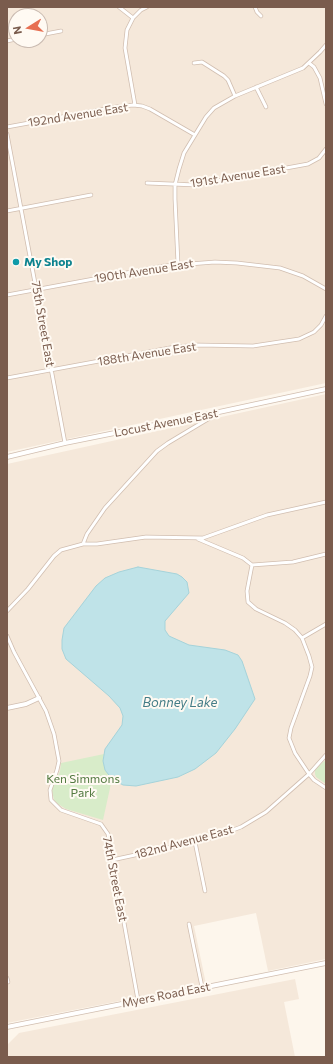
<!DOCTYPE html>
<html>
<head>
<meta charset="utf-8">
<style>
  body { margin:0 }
  #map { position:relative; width:333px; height:1064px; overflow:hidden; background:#fdf6ec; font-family:Commissioner,sans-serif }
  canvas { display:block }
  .frame { position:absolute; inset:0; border:8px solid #7a5c4d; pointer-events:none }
  .north { position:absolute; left:8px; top:8px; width:40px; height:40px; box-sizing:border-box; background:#fffaf3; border:1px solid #cabbb1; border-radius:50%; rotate:259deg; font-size:11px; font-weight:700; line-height:16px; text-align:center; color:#7a5c4d }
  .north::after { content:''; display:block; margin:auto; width:14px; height:18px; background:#e76f51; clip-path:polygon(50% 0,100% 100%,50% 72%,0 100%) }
</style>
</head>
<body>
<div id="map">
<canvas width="333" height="1064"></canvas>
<div class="frame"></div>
<div class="north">N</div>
</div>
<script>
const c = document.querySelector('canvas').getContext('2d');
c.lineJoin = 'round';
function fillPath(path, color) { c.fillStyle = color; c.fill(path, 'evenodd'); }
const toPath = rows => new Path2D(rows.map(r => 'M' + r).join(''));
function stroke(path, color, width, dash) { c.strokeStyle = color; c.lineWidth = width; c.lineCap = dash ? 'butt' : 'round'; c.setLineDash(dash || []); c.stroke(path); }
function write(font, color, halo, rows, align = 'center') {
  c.font = font + ' Commissioner,sans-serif'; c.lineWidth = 4; c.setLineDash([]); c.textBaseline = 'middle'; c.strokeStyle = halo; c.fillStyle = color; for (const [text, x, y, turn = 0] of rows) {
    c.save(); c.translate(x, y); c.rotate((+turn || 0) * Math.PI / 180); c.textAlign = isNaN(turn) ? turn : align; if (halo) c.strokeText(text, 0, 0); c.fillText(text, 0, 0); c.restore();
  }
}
const residential = toPath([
  [7,7,326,7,326,383,7,452],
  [16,16,40,16,40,40,16,40],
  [326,394,326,959,268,971,256,913,194,926,206,984,7,1023,7,464],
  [295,979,299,999,284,1002,295,1057,7,1057,7,1045,19,1033]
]);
const green = toPath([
  [104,754,103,761,105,770,112,779,103,820,66,809,58,804,54,800,52,791,54,783,60,771,61,763],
  [324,761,326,762,326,784,316,777,315,774,315,770]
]);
const water = toPath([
  [138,567,177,574,182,577,187,582,189,593,165,621,165,630,169,636,189,645,225,650,238,655,242,661,255,699,235,729,216,753,195,769,178,777,136,786,123,785,112,779,105,770,103,761,105,749,122,725,123,716,120,708,109,696,66,659,62,649,62,640,64,628,96,586,105,578,119,572,138,567]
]);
const minor = toPath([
  [119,7,133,18,127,30,125,48,135,105],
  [255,7,257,12,261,16],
  [133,18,141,10,147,7],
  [40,35,61,31],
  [7,41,16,39],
  [194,63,202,62,224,76,228,80,235,96],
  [309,63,314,67,320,78,326,104],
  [256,87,266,107],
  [7,127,116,107,133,105,142,106,150,109,195,135],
  [7,134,65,443],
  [147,183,196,185,259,173,308,164,319,158,326,149],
  [7,211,91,195],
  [178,264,175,199,175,185,179,169,184,153,206,117,214,108,235,96,303,68,320,52,326,45],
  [7,295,164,266,215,262,237,263,280,268,303,276,326,289],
  [7,378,175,347,198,345,253,346,299,339,314,332,321,325,326,316],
  [198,539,243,558,252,565],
  [83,544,87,534,105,508,157,451,168,443,218,413],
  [252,565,247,591,248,602,256,609,285,623,295,630,302,638,309,656,312,667,310,676,291,728,289,738,295,753,309,774,314,780,326,788],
  [252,565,293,562,326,554],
  [7,611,28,589,54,556,61,550,83,544,97,544,146,537,203,538,267,515,326,502],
  [7,636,14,652,46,711,54,734,59,761,57,770,50,790,51,800,61,810,101,824,108,834,138,1000],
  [302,638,326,624],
  [195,842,205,891],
  [112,860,195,842,214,837,241,827,266,812,309,774,326,755],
  [189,924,202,987],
  [7,978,8,982]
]);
const tertiary = toPath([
  [7,457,65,443,219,412,326,389],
  [7,708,26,704,39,698],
  [7,1027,326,963]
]);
const markers = [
  [16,262,4,"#0f9aa8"]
];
const streetNames = [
  ["192nd Avenue East",78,115,-9],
  ["191st Avenue East",238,176,-9],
  ["190th Avenue East",144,271,-9],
  ["75th Street East",43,324,80],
  ["188th Avenue East",147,354,-9],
  ["Locust Avenue East",166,423,-11],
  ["182nd Avenue East",184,842,-15],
  ["74th Street East",115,879,79],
  ["Myers Road East",166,995,-11]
];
const cultureNames = [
  ["My Shop",24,262]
];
const parkNames = [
  ["Ken Simmons",83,779],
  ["Park",83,793]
];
const waterNames = [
  ["Bonney Lake",180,703]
];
fillPath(residential, '#f5e8da');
fillPath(green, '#d8ecc9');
fillPath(water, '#bfe3e8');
stroke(water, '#a5d3da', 1);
stroke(minor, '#d1beb0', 4.5);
stroke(tertiary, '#d1beb0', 5.5);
stroke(minor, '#fff', 3);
stroke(tertiary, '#fff', 4);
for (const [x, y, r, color] of markers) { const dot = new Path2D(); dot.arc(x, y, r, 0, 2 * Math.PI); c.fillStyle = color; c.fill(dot); stroke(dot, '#fffaf3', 1.5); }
write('12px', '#7a5c4d', '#fffaf3', streetNames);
write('bold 12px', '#0d838f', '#fffaf3', cultureNames, 'left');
write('12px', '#537a41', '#fffaf3', parkNames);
write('italic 13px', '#437c86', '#fffaf3', waterNames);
</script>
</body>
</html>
